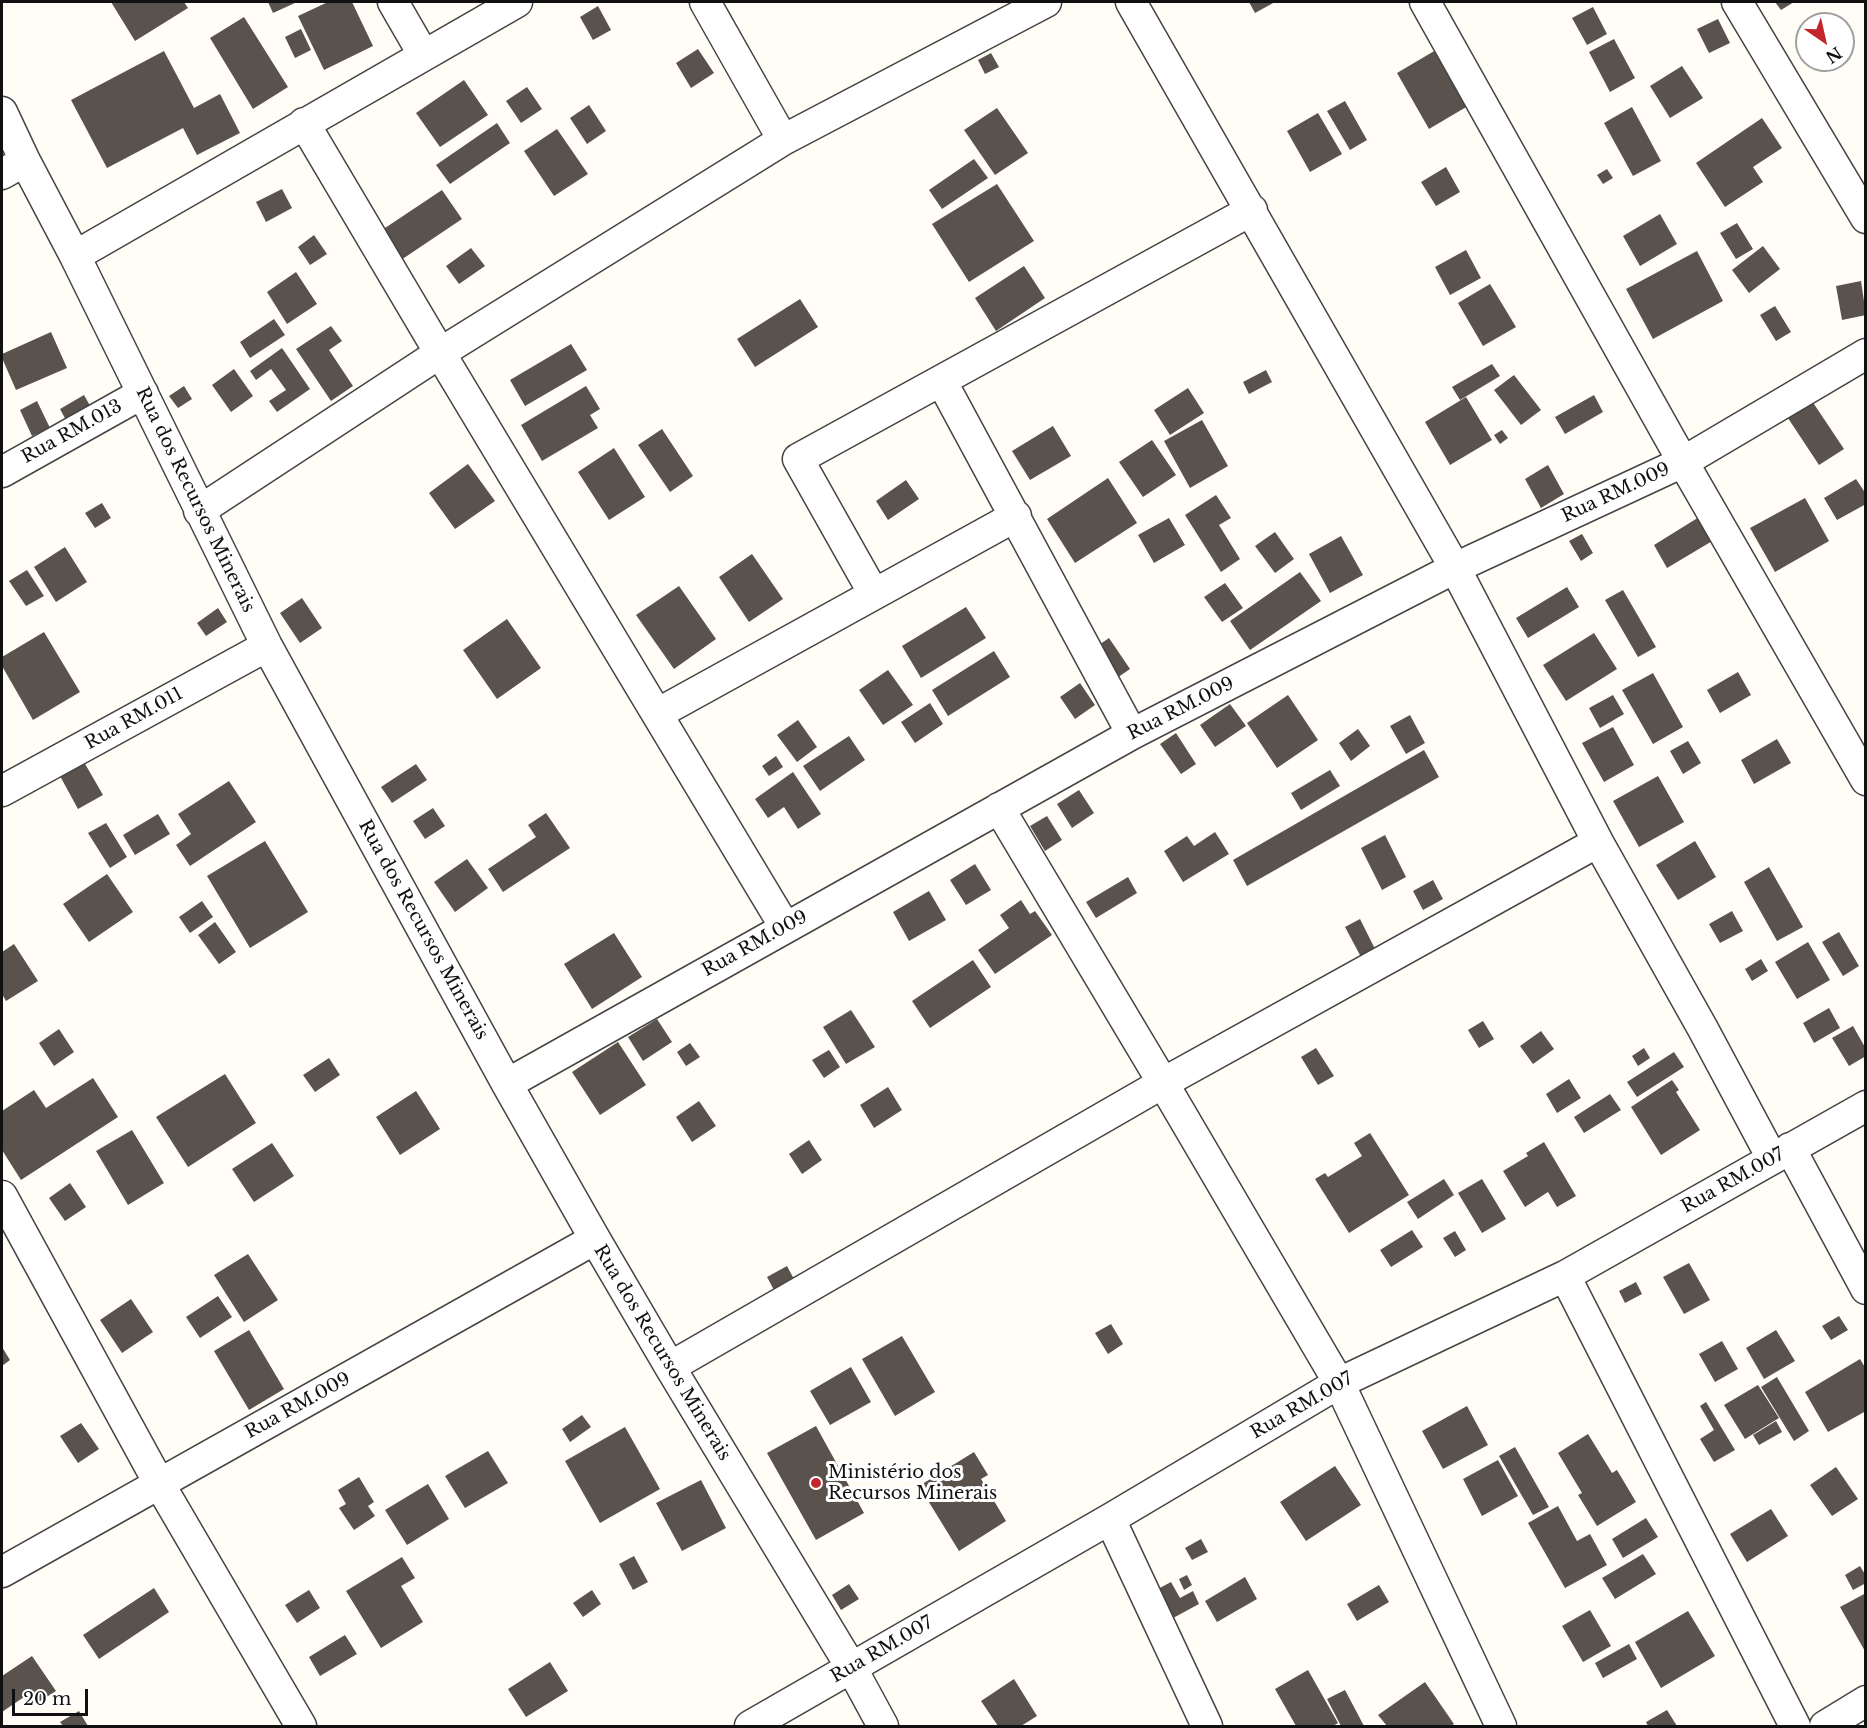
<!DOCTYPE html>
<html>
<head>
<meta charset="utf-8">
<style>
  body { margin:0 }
  #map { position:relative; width:1867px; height:1728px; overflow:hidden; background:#fffdf5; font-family:"Libre Baskerville",serif }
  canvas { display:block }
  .frame { position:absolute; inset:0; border:3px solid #111; pointer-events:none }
  .north { position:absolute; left:1795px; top:12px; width:60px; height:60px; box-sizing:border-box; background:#fff; border:2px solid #a0a0a0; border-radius:50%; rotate:146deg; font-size:16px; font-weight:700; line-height:24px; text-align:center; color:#111 }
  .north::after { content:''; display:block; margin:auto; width:21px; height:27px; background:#c4262e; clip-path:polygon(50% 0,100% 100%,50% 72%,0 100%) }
  .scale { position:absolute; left:12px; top:1689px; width:76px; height:27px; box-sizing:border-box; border:3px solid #111; border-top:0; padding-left:8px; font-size:18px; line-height:21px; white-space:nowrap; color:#111; -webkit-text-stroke:4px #fff; paint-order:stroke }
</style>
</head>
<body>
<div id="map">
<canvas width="1867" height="1728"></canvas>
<div class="frame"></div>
<div class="north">N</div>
<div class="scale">20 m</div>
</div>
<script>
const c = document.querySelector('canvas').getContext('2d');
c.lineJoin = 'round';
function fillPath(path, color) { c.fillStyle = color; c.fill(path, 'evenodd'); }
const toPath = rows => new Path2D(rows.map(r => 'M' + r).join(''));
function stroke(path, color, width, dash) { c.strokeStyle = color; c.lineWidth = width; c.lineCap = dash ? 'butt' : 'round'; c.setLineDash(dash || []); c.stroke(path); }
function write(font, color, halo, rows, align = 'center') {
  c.font = font + ' "Libre Baskerville",serif'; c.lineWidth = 6; c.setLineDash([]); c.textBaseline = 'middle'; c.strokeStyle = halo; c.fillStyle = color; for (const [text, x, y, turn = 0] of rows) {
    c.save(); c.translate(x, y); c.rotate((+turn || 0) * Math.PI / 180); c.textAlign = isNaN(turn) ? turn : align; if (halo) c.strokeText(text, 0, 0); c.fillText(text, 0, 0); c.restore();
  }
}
const building = toPath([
  [111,2,184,2,188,8,135,41],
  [268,2,297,2,273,13],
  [328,2,352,2,373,46,324,70,298,16],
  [1249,2,1275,2,1255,13],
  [1775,2,1794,2,1781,10],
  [598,6,611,30,593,40,580,17],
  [1593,7,1607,34,1587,45,1572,18],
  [244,17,288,87,253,109,210,38],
  [1718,19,1730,43,1709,53,1697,29],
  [301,29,311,50,295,58,285,37],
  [1614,39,1635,78,1610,92,1589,52],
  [1441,47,1473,103,1429,129,1397,73],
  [698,49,714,73,691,88,676,63],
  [164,51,194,108,220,94,240,133,197,155,183,128,107,168,71,100],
  [991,53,999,67,985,74,978,60],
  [1682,66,1703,98,1670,118,1650,86],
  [464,80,488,115,440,147,416,113],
  [527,87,542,109,521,123,506,101],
  [1345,101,1367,140,1350,150,1327,111],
  [589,105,606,131,587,144,570,118],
  [1632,107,1661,161,1633,176,1604,123],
  [997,108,1028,153,995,175,964,130],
  [1318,113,1342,154,1310,172,1287,131],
  [1762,118,1782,148,1753,167,1763,182,1725,207,1696,163],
  [497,123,510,143,450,184,436,165],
  [557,129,588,174,554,196,524,151],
  [974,159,988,178,942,209,929,190],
  [1446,167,1460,192,1436,206,1421,182],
  [1607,169,1613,178,1603,184,1597,175],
  [997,184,1034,241,969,282,932,224],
  [282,189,292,208,266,222,256,202],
  [442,190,462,219,398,262,379,232],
  [1660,214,1677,244,1640,266,1623,236],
  [1737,223,1753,249,1736,259,1720,233],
  [314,235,327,254,310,265,298,247],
  [1763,246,1780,269,1749,293,1732,270],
  [471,248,485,266,459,284,446,266],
  [1466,250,1481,278,1450,295,1435,267],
  [1697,251,1723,301,1653,339,1626,289],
  [1024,266,1045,298,996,331,975,298],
  [296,272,317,304,287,324,267,292],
  [1861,281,1866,315,1842,320,1836,286],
  [1490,284,1516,327,1483,346,1458,303],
  [800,299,818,327,755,367,737,339],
  [1775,306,1791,332,1776,341,1760,315],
  [274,319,285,335,250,358,240,342],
  [331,326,342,341,329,350,353,386,331,401,296,349],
  [51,332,67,368,16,390,2,358,2,354],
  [571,344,587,370,525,406,510,380],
  [282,348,310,389,277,412,269,401,286,390,271,369,256,380,250,371],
  [1492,364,1500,376,1460,400,1452,387],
  [234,369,253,396,231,412,212,385],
  [1266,370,1272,382,1249,394,1243,382],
  [1514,375,1541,410,1521,425,1494,390],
  [184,386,192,399,178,408,169,396],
  [586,386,600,409,590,415,598,428,542,461,521,425],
  [1188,388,1204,413,1170,435,1154,410],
  [84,395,93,411,68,424,60,409],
  [1594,395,1603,412,1565,434,1555,417],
  [1808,395,1844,449,1819,465,1784,412],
  [1466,397,1492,440,1450,465,1425,422],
  [37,401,50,428,32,436,20,410],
  [1202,420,1228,466,1190,488,1164,441],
  [1053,426,1071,456,1030,480,1012,451],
  [662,429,693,476,670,492,638,445],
  [1502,430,1508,438,1500,444,1494,435],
  [1152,440,1176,475,1143,497,1119,462],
  [614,448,645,497,609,520,578,472],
  [468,464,495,501,455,529,429,493],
  [1548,465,1564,494,1541,508,1525,479],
  [1108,478,1137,523,1075,563,1047,519],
  [1856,479,1866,494,1866,504,1837,520,1824,498],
  [906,480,919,499,888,520,876,501],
  [1216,495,1231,518,1219,525,1240,559,1221,572,1185,515],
  [1805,498,1829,541,1775,572,1750,528],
  [102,503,111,518,95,528,85,513],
  [1704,514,1719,537,1667,568,1654,545],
  [1169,518,1185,545,1154,563,1138,535],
  [1275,532,1294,559,1275,573,1255,546],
  [1582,534,1593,553,1581,561,1569,541],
  [1341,536,1363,575,1330,593,1309,554],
  [65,547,87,582,56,602,34,567],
  [752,554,783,599,749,622,719,577],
  [27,570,44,596,26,606,9,581],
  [1300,572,1321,601,1250,650,1230,621],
  [1225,583,1243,608,1222,622,1204,597],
  [679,586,716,639,674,669,636,615],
  [1567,587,1579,607,1528,638,1516,618],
  [1623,590,1656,647,1638,657,1605,600],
  [302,598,322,628,300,643,280,613],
  [966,607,986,638,921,678,902,646],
  [218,608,227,622,206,636,197,623],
  [507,619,541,668,497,699,463,650],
  [44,632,80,692,33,720,2,666,2,657],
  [1594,633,1617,669,1566,701,1543,665],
  [1109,638,1130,669,1114,680,1093,649],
  [994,651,1010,677,948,716,932,690],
  [888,670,913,705,883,725,859,690],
  [1738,672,1751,695,1720,713,1707,690],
  [1653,673,1683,727,1653,744,1622,690],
  [1080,683,1095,705,1075,719,1060,697],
  [1288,695,1318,740,1277,768,1247,723],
  [1613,695,1624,714,1600,728,1589,708],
  [930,703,943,724,915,743,901,722],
  [1230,704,1246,726,1215,747,1200,725],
  [1410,715,1425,743,1406,754,1390,726],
  [798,720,817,747,797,762,777,735],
  [1613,727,1634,765,1604,782,1582,743],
  [1358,729,1370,746,1351,761,1339,743],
  [1176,733,1196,764,1181,774,1160,744],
  [849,736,865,760,820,791,803,766],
  [1777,739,1791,763,1754,784,1741,760],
  [1688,741,1701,763,1683,774,1670,751],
  [1424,750,1439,777,1247,886,1233,860],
  [776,756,783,767,769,776,762,766],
  [84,762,103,795,78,809,60,776],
  [416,764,427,780,392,803,381,787],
  [1330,770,1340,786,1301,810,1291,793],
  [793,772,821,814,798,829,784,807,768,818,755,799],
  [1658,776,1684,822,1639,847,1613,801],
  [229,781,256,822,190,866,176,845,191,834,178,814],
  [1079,790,1094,813,1072,828,1057,804],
  [433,808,445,826,425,839,413,821],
  [546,813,570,848,503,892,488,869,536,837,528,825],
  [158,814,170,834,135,855,123,835],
  [1047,816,1062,840,1045,851,1030,826],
  [106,823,127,857,110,868,88,833],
  [1215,832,1229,854,1183,882,1164,851,1187,836,1194,846],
  [1385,835,1406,877,1382,890,1361,848],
  [265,841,308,912,250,948,207,876],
  [1695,841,1716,877,1678,900,1656,865],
  [467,859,488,888,455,912,434,882],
  [975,864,991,890,966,905,950,880],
  [1769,867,1803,927,1777,941,1744,882],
  [107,874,133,912,89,942,63,904],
  [1128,877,1137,893,1096,918,1086,902],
  [1433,880,1443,899,1423,910,1413,891],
  [929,891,946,920,909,941,893,912],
  [1021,900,1030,914,1035,911,1052,935,995,974,978,950,1009,928,1000,915],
  [202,901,213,917,190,933,179,917],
  [1732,911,1743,931,1720,943,1709,924],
  [1360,919,1375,949,1361,957,1345,927],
  [215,922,236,952,219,964,198,935],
  [1839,932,1859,966,1843,976,1822,942],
  [614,933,642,977,592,1009,564,964],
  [1808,942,1830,980,1797,999,1775,962],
  [14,944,38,981,6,1001,2,994,2,952],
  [1761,959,1768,971,1752,981,1745,969],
  [973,960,991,987,930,1028,912,1001],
  [1829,1008,1840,1028,1814,1043,1803,1023],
  [851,1010,875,1047,846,1064,823,1027],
  [657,1019,672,1042,643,1061,628,1037],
  [1483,1021,1494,1039,1479,1048,1468,1030],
  [1853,1026,1866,1049,1866,1056,1849,1066,1832,1038],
  [59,1029,74,1052,54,1066,39,1043],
  [1541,1031,1554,1049,1533,1064,1520,1046],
  [618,1042,646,1085,600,1115,572,1072],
  [690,1043,700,1057,686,1066,677,1052],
  [1316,1048,1334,1076,1318,1085,1301,1057],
  [1644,1048,1650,1058,1638,1066,1632,1056],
  [829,1050,840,1067,824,1078,812,1060],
  [1674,1052,1684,1067,1637,1097,1627,1082],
  [329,1058,340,1075,315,1092,303,1075],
  [225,1074,256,1123,188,1167,156,1117],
  [93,1078,118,1117,21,1180,2,1150,2,1111,34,1090,46,1108],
  [1569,1079,1581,1098,1557,1113,1546,1094],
  [1672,1080,1679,1090,1676,1092,1700,1130,1661,1155,1631,1107],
  [888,1087,902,1110,874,1128,860,1105],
  [416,1091,440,1129,400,1155,376,1117],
  [1610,1094,1621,1110,1584,1133,1574,1117],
  [699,1101,716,1126,692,1142,676,1117],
  [132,1130,164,1183,128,1205,96,1151],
  [1370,1133,1409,1195,1349,1233,1315,1179,1325,1173,1328,1177,1362,1156,1354,1143],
  [809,1140,822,1160,802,1174,789,1154],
  [1544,1142,1576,1196,1557,1207,1548,1192,1525,1207,1503,1171,1528,1156,1526,1153],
  [272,1143,294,1176,254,1202,232,1169],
  [1444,1179,1454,1195,1418,1219,1407,1202],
  [1482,1179,1506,1219,1482,1233,1458,1193],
  [70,1183,86,1207,65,1221,49,1198],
  [1412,1230,1423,1247,1391,1267,1380,1250],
  [1455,1231,1466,1250,1455,1257,1443,1238],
  [248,1254,278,1300,244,1322,214,1275],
  [1689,1263,1710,1300,1684,1314,1663,1277],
  [787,1266,795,1281,775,1292,767,1277],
  [1636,1282,1642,1294,1625,1303,1619,1291],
  [218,1296,232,1317,200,1338,186,1317],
  [131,1299,153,1332,122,1353,100,1320],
  [1839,1316,1848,1330,1831,1340,1822,1326],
  [1111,1324,1123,1344,1108,1354,1095,1333],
  [249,1330,284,1389,249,1410,214,1351],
  [1776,1330,1795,1361,1764,1379,1746,1348],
  [902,1336,935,1392,895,1416,862,1359],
  [1722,1341,1738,1369,1715,1382,1699,1354],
  [2,1347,10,1360,2,1366],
  [1860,1359,1866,1369,1866,1411,1828,1432,1805,1392],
  [851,1367,871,1402,830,1425,810,1391],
  [1777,1377,1809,1431,1794,1441,1761,1387],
  [1758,1385,1779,1418,1745,1439,1724,1405],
  [1706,1402,1735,1450,1714,1462,1700,1439,1714,1430,1700,1406],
  [1467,1406,1488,1445,1443,1469,1422,1431],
  [582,1415,591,1427,570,1442,562,1429],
  [1776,1421,1782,1432,1759,1445,1753,1435],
  [81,1423,99,1449,78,1463,60,1436],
  [816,1426,864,1513,816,1540,767,1453],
  [625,1427,660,1489,600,1523,565,1461],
  [1588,1434,1612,1473,1617,1470,1636,1502,1597,1526,1578,1495,1582,1493,1558,1453],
  [1515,1447,1549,1507,1533,1515,1499,1456],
  [488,1451,508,1483,465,1508,445,1476],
  [974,1452,988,1475,981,1479,1006,1521,959,1551,919,1486],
  [1498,1460,1518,1496,1482,1516,1463,1479],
  [1335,1466,1361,1505,1306,1541,1280,1502],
  [1836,1467,1858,1499,1832,1516,1810,1485],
  [359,1477,374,1502,368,1506,375,1516,354,1530,339,1508,346,1504,338,1490],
  [701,1480,726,1528,682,1551,656,1503],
  [428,1484,449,1519,407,1545,385,1510],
  [1558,1506,1577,1541,1590,1534,1607,1565,1565,1588,1528,1523],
  [1771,1509,1788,1536,1747,1562,1730,1534],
  [1646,1518,1658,1537,1623,1558,1612,1539],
  [1201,1539,1208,1552,1192,1560,1185,1548],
  [1643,1554,1656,1574,1615,1599,1602,1578],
  [634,1556,648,1582,633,1590,619,1564],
  [402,1557,415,1578,401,1586,423,1622,381,1648,346,1591],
  [1860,1566,1866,1576,1866,1583,1853,1590,1845,1575],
  [1187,1575,1192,1585,1184,1590,1179,1579],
  [1245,1577,1257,1599,1217,1622,1205,1601],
  [1171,1582,1180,1598,1193,1591,1199,1604,1162,1624,1156,1590],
  [849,1584,859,1599,841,1610,832,1595],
  [1379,1585,1389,1602,1357,1621,1347,1604],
  [154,1588,169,1612,99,1659,83,1635],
  [309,1590,320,1608,297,1623,285,1605],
  [592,1590,601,1604,583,1617,573,1603],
  [1866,1593,1866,1653,1840,1607],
  [1590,1610,1611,1646,1583,1662,1562,1626],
  [1688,1611,1715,1656,1661,1688,1635,1642],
  [345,1635,357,1654,320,1676,309,1657],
  [1629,1644,1637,1659,1603,1678,1595,1663],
  [32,1656,56,1691,37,1703,30,1693,2,1712,2,1676],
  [550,1662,568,1691,526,1717,508,1689],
  [1308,1670,1338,1723,1333,1726,1296,1726,1275,1689],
  [1014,1679,1037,1716,1021,1726,998,1726,981,1701],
  [1425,1682,1454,1724,1451,1726,1387,1726,1378,1715],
  [1345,1690,1364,1726,1341,1726,1327,1699],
  [1667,1710,1677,1726,1648,1726,1646,1722],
  [79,1711,88,1726,63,1726,60,1722]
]);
const minor = toPath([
  [393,2,423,54],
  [705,2,783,140],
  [1131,2,1455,568,1598,842,1703,1029,1772,1158],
  [1425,2,1683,462,1866,780],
  [1737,2,1866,218],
  [2,112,25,161,75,256,267,646,507,1084,595,1239,670,1367,851,1667,883,1726],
  [304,123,440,353,785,927],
  [2,174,25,161],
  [75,256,517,2],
  [942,382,1132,734],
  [2,472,143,393],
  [199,511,440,353,783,140,1046,2],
  [874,594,798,459,1252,210],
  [657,714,1016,516],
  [2,791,267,646],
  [999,808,1163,1083,1339,1383,1501,1726],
  [507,1084,1132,734,1455,568,1683,462,1866,354],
  [1790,1148,1866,1289],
  [2,1196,160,1485,301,1726],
  [1565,1276,1795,1726],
  [670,1367,1163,1083,1598,842],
  [1110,1519,1207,1726],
  [2,1572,595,1239],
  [750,1726,1110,1519,1339,1383,1565,1276,1866,1106],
  [1825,1726,1866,1701]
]);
const markers = [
  [816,1483,6,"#c4262e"]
];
const streetNames = [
  ["Rua RM.013",72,432,-29],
  ["Rua RM.009",1616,493,-25],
  ["Rua dos Recursos Minerais",195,500,64],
  ["Rua RM.009",1181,709,-27],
  ["Rua RM.011",134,719,-29],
  ["Rua dos Recursos Minerais",423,930,61],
  ["Rua RM.009",755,944,-29],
  ["Rua RM.007",1733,1181,-29],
  ["Rua dos Recursos Minerais",662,1353,59],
  ["Rua RM.009",298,1406,-29],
  ["Rua RM.007",1302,1406,-30],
  ["Rua RM.007",882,1650,-30]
];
const poiNames = [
  ["Ministério dos",828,1473],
  ["Recursos Minerais",828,1494]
];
fillPath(building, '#5a524d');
stroke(minor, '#444', 33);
stroke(minor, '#fff', 30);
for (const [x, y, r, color] of markers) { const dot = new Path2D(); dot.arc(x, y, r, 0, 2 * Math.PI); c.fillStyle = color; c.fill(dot); stroke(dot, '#fff', 2); }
write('18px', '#111', '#fff', streetNames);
write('18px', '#111', '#fff', poiNames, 'left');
</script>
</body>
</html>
